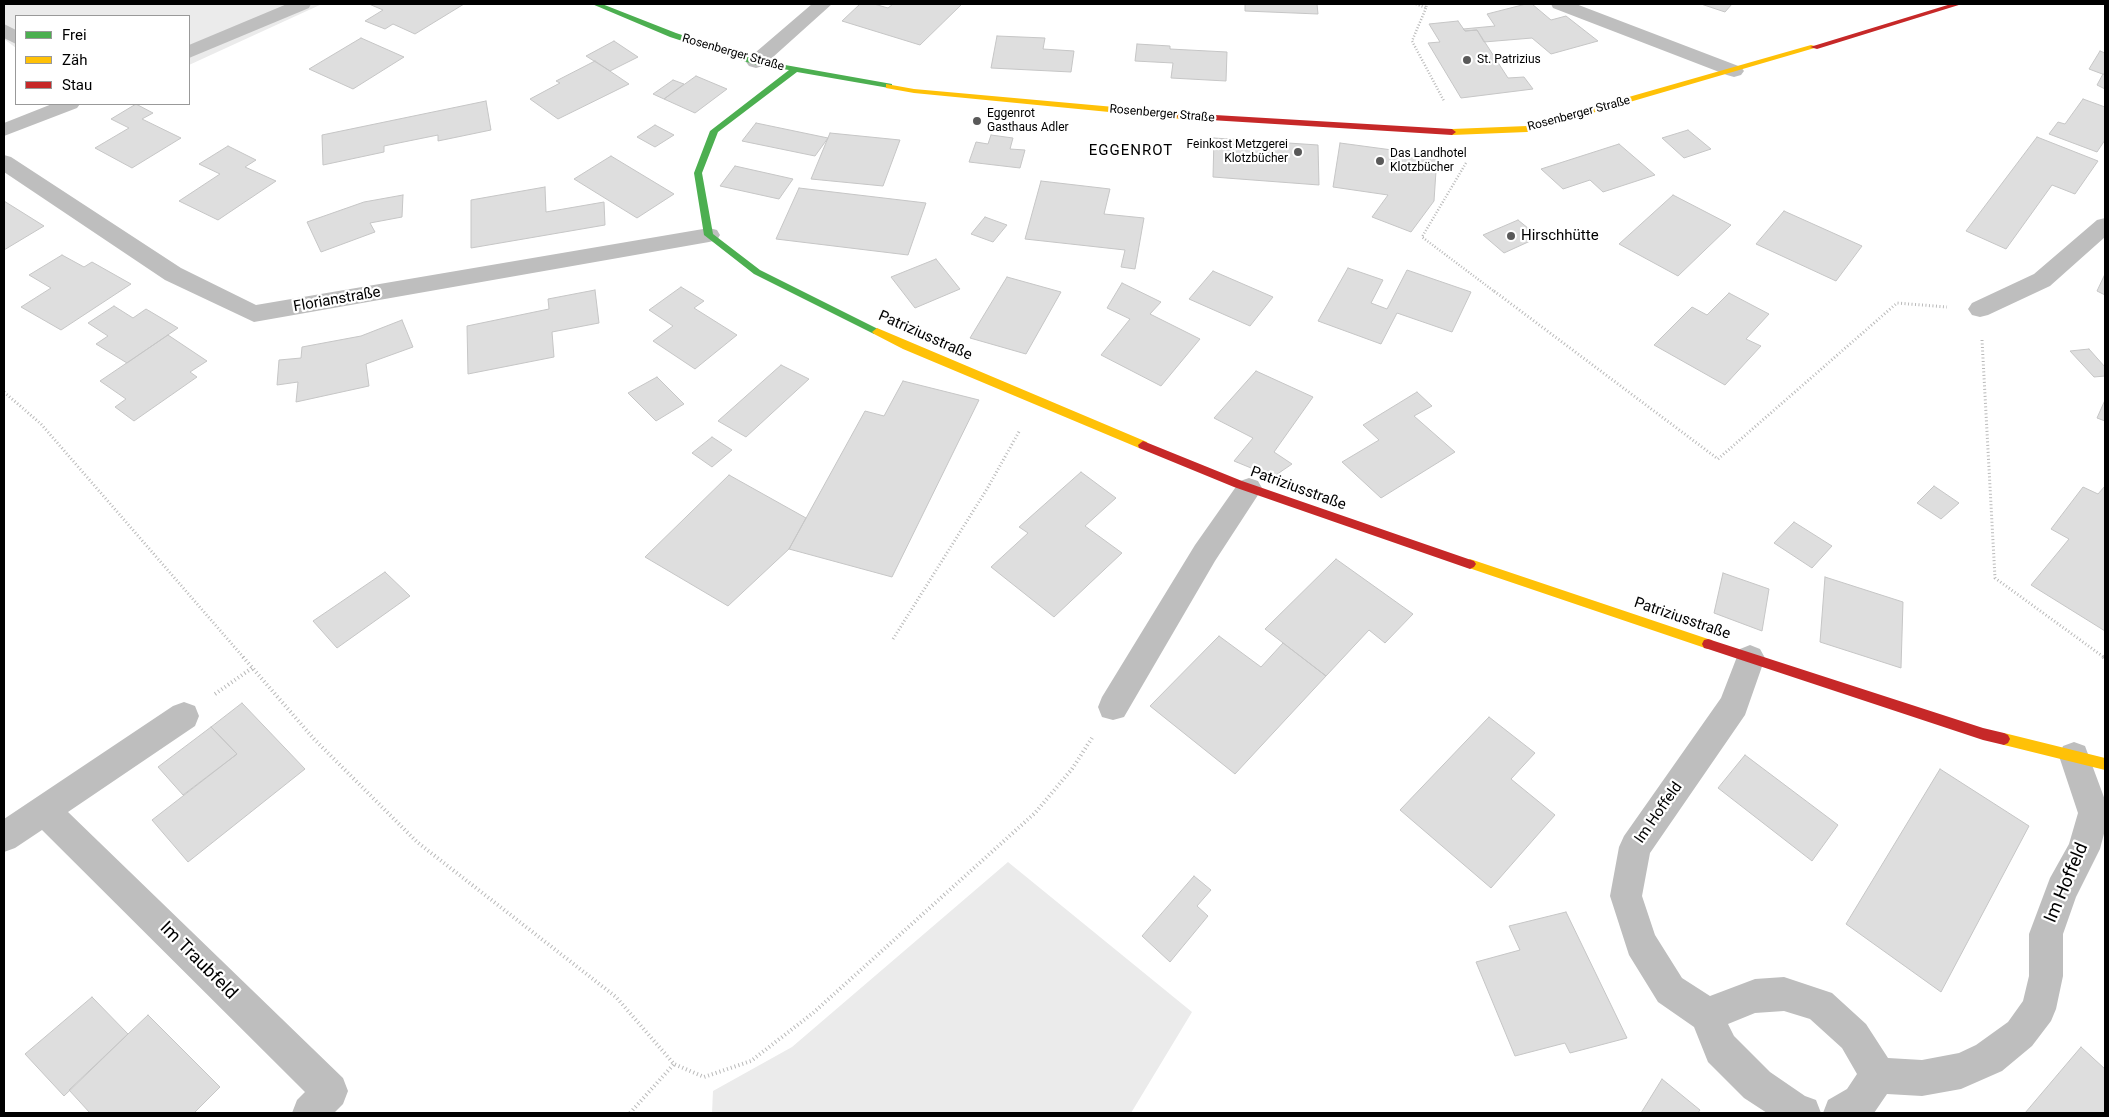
<!DOCTYPE html>
<html>
<head>
<meta charset="utf-8">
<style>
  body { margin:0 }
  #map { position:relative; width:2109px; height:1117px; overflow:hidden; background:#fff; font-family:Roboto,sans-serif }
  canvas { display:block }
  .frame { position:absolute; inset:0; border:5px solid #000; pointer-events:none }
  .legend { position:absolute; left:15px; top:15px; width:175px; height:90px; box-sizing:border-box; background:#fff; border:1px solid #999; margin:0; padding:6px 9px; list-style:none; font-size:15px; color:#000 }
  .legend li { display:flex; align-items:center; gap:10px; height:25px }
  .legend b { width:25px; border:1px solid #999 }
</style>
</head>
<body>
<div id="map">
<canvas width="2109" height="1117"></canvas>
<div class="frame"></div>
<ul class="legend">
<li><b style="height:6px;background:#4caf50"></b>Frei</li>
<li><b style="height:6px;background:#ffc107"></b>Zäh</li>
<li><b style="height:6px;background:#c62828"></b>Stau</li>
</ul>
</div>
<script>
const c = document.querySelector('canvas').getContext('2d');
c.lineJoin = 'round';
function fillPath(path, color) { c.fillStyle = color; c.fill(path, 'evenodd'); }
const toPath = rows => new Path2D(rows.map(r => 'M' + r).join(''));
function stroke(path, color, width, dash) { c.strokeStyle = color; c.lineWidth = width; c.lineCap = dash ? 'butt' : 'round'; c.setLineDash(dash || []); c.stroke(path); }
function write(font, color, halo, rows, align = 'center') {
  c.font = font + ' Roboto,sans-serif'; c.lineWidth = 4.5; c.setLineDash([]); c.textBaseline = 'middle'; c.strokeStyle = halo; c.fillStyle = color; for (const [text, x, y, turn = 0] of rows) {
    c.save(); c.translate(x, y); c.rotate((+turn || 0) * Math.PI / 180); c.textAlign = isNaN(turn) ? turn : align; if (halo) c.strokeText(text, 0, 0); c.fillText(text, 0, 0); c.restore();
  }
}
const green = toPath([
  [4,4,322,4,189,65,189,16,16,16,16,48,4,39],
  [1008,862,1192,1012,1131,1113,712,1113,713,1091,792,1047]
]);
const building = toPath([
  [369,4,464,4,415,34,393,24,385,29,365,21,383,10,369,4],
  [860,4,874,4,888,8,893,4,962,4,920,45,842,21,860,4],
  [1245,4,1317,4,1318,14,1245,11,1245,4],
  [1526,4,1532,4,1551,20,1566,16,1598,41,1551,54,1532,38,1484,42,1477,30,1465,31,1463,29,1495,26,1487,14,1526,4],
  [1701,4,1732,4,1725,12,1701,4],
  [1458,21,1465,31,1477,30,1508,78,1524,77,1533,89,1461,98,1428,43,1440,42,1429,24,1458,21],
  [997,36,1045,38,1043,49,1074,51,1071,72,991,68,997,36],
  [361,38,404,57,353,89,309,69,361,38],
  [614,41,638,57,610,71,586,56,614,41],
  [1137,44,1170,46,1170,49,1227,52,1226,81,1171,78,1173,63,1135,61,1137,44],
  [2100,51,2105,53,2105,75,2089,69,2100,51],
  [595,61,629,84,558,119,530,99,560,83,556,81,595,61],
  [2103,74,2105,75,2105,89,2097,85,2103,74],
  [696,76,727,89,695,113,664,99,696,76],
  [673,80,684,84,664,99,653,94,673,80],
  [2083,99,2105,107,2105,140,2097,152,2049,134,2058,122,2065,124,2083,99],
  [486,101,491,130,438,141,438,135,384,146,384,152,323,165,322,135,486,101],
  [136,104,153,113,142,119,181,138,132,168,95,148,129,128,111,119,136,104],
  [756,123,828,138,815,156,742,141,756,123],
  [655,125,674,135,655,147,637,137,655,125],
  [1688,130,1711,149,1684,158,1662,138,1688,130],
  [830,133,900,140,883,186,811,179,830,133],
  [991,135,1013,138,1010,149,1025,150,1020,168,969,162,976,142,988,144,991,135],
  [2037,137,2098,161,2075,194,2052,185,2006,249,1966,231,2037,137],
  [1214,138,1318,145,1319,185,1213,177,1214,138],
  [1340,143,1437,156,1434,201,1411,232,1372,217,1388,195,1333,187,1340,143],
  [1619,144,1655,175,1603,192,1590,180,1563,189,1541,169,1619,144],
  [228,146,256,160,245,167,276,181,218,220,179,201,220,174,199,164,228,146],
  [611,156,674,194,637,218,574,179,611,156],
  [735,166,793,179,779,199,720,186,735,166],
  [1041,181,1110,189,1104,214,1144,218,1135,269,1121,267,1125,250,1025,239,1041,181],
  [545,187,546,212,604,202,605,225,471,248,471,200,545,187],
  [799,188,926,203,908,255,776,239,799,188],
  [403,195,402,217,370,223,375,232,321,252,307,222,364,202,403,195],
  [1673,195,1731,225,1678,276,1619,244,1673,195],
  [4,201,44,226,4,250,4,201],
  [1784,211,1862,246,1836,281,1756,244,1784,211],
  [985,217,1007,225,993,242,971,234,985,217],
  [1518,220,1539,237,1504,253,1483,235,1518,220],
  [62,255,84,267,92,262,131,284,61,330,21,307,51,288,29,275,62,255],
  [936,259,960,289,915,308,891,277,936,259],
  [1348,268,1383,280,1371,303,1387,309,1407,270,1471,292,1452,332,1397,313,1381,344,1318,321,1348,268],
  [1213,271,1273,297,1250,326,1189,299,1213,271],
  [2105,274,2105,295,2097,291,2105,274],
  [1007,277,1061,292,1026,354,970,338,1007,277],
  [1122,283,1161,302,1150,314,1200,339,1161,386,1101,355,1130,319,1107,308,1122,283],
  [681,287,704,301,694,308,737,335,695,369,653,341,673,326,649,310,681,287],
  [595,290,599,323,552,332,554,357,468,374,467,326,549,309,548,299,595,290],
  [1729,293,1769,314,1746,339,1761,346,1725,385,1654,345,1692,307,1707,315,1729,293],
  [114,306,133,318,146,309,178,328,127,363,96,344,108,336,88,323,114,306],
  [402,320,413,347,366,364,369,386,296,402,298,382,277,385,279,360,301,358,302,347,361,336,402,320],
  [168,335,207,361,190,372,197,377,134,421,115,407,126,399,100,381,168,335],
  [2089,349,2105,367,2105,376,2094,377,2070,351,2089,349],
  [781,365,809,379,746,437,718,421,781,365],
  [1256,371,1313,397,1274,452,1292,464,1273,477,1234,461,1253,438,1214,418,1256,371],
  [657,377,684,404,656,421,628,393,657,377],
  [903,381,979,400,892,577,789,549,865,411,884,416,903,381],
  [1417,392,1432,406,1414,416,1455,452,1381,498,1342,462,1379,440,1363,425,1417,392],
  [2105,400,2105,421,2097,418,2105,400],
  [712,437,732,450,712,467,692,453,712,437],
  [1081,472,1116,498,1085,526,1122,553,1054,617,991,567,1028,533,1019,527,1081,472],
  [729,475,806,518,789,549,728,606,645,557,729,475],
  [1934,486,1959,503,1941,519,1917,503,1934,486],
  [2105,486,2105,631,2031,585,2069,539,2051,529,2083,487,2098,494,2105,486],
  [1794,522,1832,546,1812,568,1774,543,1794,522],
  [1336,559,1413,614,1385,643,1369,630,1326,676,1265,629,1336,559],
  [385,572,410,596,337,648,313,621,385,572],
  [1723,573,1769,589,1762,631,1714,613,1723,573],
  [1825,577,1903,602,1901,668,1820,642,1825,577],
  [1219,636,1261,667,1283,643,1326,676,1235,774,1150,706,1219,636],
  [242,703,305,769,188,862,152,820,237,754,211,727,242,703],
  [1489,717,1535,753,1511,779,1555,815,1491,888,1400,810,1489,717],
  [211,727,237,754,183,795,158,767,211,727],
  [1745,755,1838,825,1812,861,1718,788,1745,755],
  [1940,769,2029,826,1941,992,1846,924,1940,769],
  [1194,876,1211,890,1197,906,1208,916,1170,962,1142,936,1194,876],
  [1566,912,1627,1038,1570,1053,1565,1043,1515,1056,1476,962,1520,950,1509,926,1566,912],
  [92,997,128,1034,64,1096,25,1054,92,997],
  [148,1015,220,1087,194,1113,90,1113,69,1090,148,1015],
  [2081,1047,2105,1069,2105,1113,2025,1113,2081,1047],
  [1662,1079,1700,1110,1698,1113,1641,1113,1662,1079]
]);
const pathFar2 = toPath([
  [1416,4,1426,8,1427,4],
  [1426,8,1412,41,1444,101],
  [1466,163,1422,237,1495,292]
]);
const pathFar1 = toPath([
  [1494,291,1718,459,1897,303,1947,307],
  [1982,340,1995,578,2105,658],
  [4,392,41,424,244,658],
  [893,639,987,489,1020,430]
]);
const path = toPath([
  [243,657,314,739,417,842,616,997,674,1064,704,1077,751,1061,813,1013,1035,813,1072,769,1092,738],
  [2103,657,2105,658],
  [215,694,252,668],
  [630,1113,674,1064]
]);
const lane = toPath([
  [4,24,16,30,16,44,4,38,4,24],
  [1249,478,1258,481,1262,488,1258,495,1215,561,1124,717,1113,720,1102,717,1098,707,1102,697,1195,545,1240,481,1249,478]
]);
const street = toPath([
  [287,4,311,4,309,8,189,58,189,45,287,4],
  [812,4,832,4,763,66,756,68,749,66,746,62,749,58,812,4],
  [1551,4,1576,4,1741,67,1744,71,1741,75,1734,77,1727,75,1553,8,1551,4],
  [52,104,80,104,77,108,4,136,4,123,52,104],
  [4,155,11,157,181,268,256,305,709,228,717,230,720,235,717,240,709,242,254,322,165,280,4,172,4,155],
  [2105,218,2105,237,2050,286,1988,315,1980,317,1972,315,1968,309,1972,303,2034,274,2097,220,2105,218],
  [1750,645,1760,649,1765,658,1745,715,1650,853,1642,896,1655,935,1682,978,1710,996,1755,979,1784,977,1832,993,1866,1024,1888,1058,1922,1060,1959,1053,1976,1045,2008,1022,2023,1001,2029,976,2029,934,2050,878,2069,844,2078,813,2059,756,2063,746,2074,742,2085,746,2105,800,2105,830,2100,849,2076,897,2063,934,2063,976,2056,1009,2051,1021,2032,1046,2002,1071,1961,1089,1922,1096,1887,1094,1874,1113,1823,1113,1828,1100,1847,1089,1857,1074,1842,1048,1810,1019,1784,1011,1755,1013,1728,1024,1734,1036,1770,1072,1805,1096,1816,1100,1821,1113,1767,1113,1744,1098,1708,1062,1694,1027,1658,1002,1629,955,1610,896,1619,847,1624,836,1721,698,1740,649,1750,645],
  [184,702,195,706,199,716,195,726,68,812,343,1078,348,1091,343,1104,334,1113,292,1113,297,1100,305,1092,42,830,15,848,4,852,4,819,173,706,184,702]
]);
const fast = toPath([
  [592,4,602,4,676,33,757,60,892,84,892,88,889,88,797,72,718,132,702,173,713,234,760,270,880,330,882,332,880,334,874,334,754,274,704,235,694,173,710,131,789,70,753,64,670,37,592,4]
]);
const slow = toPath([
  [1811,45,1818,47,1527,132,1452,135,1448,132,1452,129,1527,126,1811,45],
  [886,84,914,89,1181,113,1185,116,1181,119,914,93,886,88,886,84],
  [877,328,1147,442,1148,445,1147,448,1139,448,903,349,874,334,872,332,877,328],
  [1470,559,1708,639,1712,640,1714,644,1712,648,1708,649,1466,567,1464,564,1466,561,1470,559],
  [2004,733,2105,758,2105,770,2004,745,2000,743,1998,739,2000,735,2004,733]
]);
const jam = toPath([
  [1951,4,1962,4,1817,49,1810,47,1951,4],
  [1181,113,1452,129,1456,132,1452,135,1178,118,1177,116,1181,113],
  [1143,441,1242,481,1474,561,1476,564,1474,567,1470,569,1234,487,1139,448,1138,445,1143,441],
  [1708,639,1983,728,2004,733,2008,735,2010,739,2008,743,2004,745,1983,740,1708,649,1704,648,1702,644,1704,640,1708,639]
]);
const markers = [
  [1467,60,5,"#595959"],
  [977,121,5,"#595959"],
  [1298,152,5,"#595959"],
  [1380,161,5,"#595959"],
  [1511,236,5,"#595959"]
];
const farStreetnames = [
  ["Rosenberger Straße",733,53,16],
  ["Rosenberger Straße",1162,114,5],
  ["Rosenberger Straße",1579,114,-15]
];
const farPoinames = [
  ["St. Patrizius",1477,60],
  ["Eggenrot",987,114],
  ["Gasthaus Adler",987,128],
  ["Feinkost Metzgerei",1288,145,"right"],
  ["Klotzbücher",1288,159,"right"],
  ["Das Landhotel",1390,154],
  ["Klotzbücher",1390,168]
];
const farQuarternames = [
  ["EGGENROT",1131,151]
];
const poiNames = [
  ["Hirschhütte",1521,236]
];
const streetNames = [
  ["Florianstraße",337,300,-10],
  ["Patriziusstraße",925,336,24],
  ["Patriziusstraße",1298,489,20],
  ["Patriziusstraße",1682,619,19],
  ["Im Hoffeld",1659,813,-55]
];
const nearStreetnames = [
  ["Im Hoffeld",2067,883,-67],
  ["Im Traubfeld",198,961,45]
];
fillPath(green, '#ebebeb');
fillPath(building, '#dedede');
stroke(building, '#c6c6c6', 1);
stroke(pathFar2, '#b9b9b9', 2.5, [1, 2]);
stroke(pathFar1, '#b9b9b9', 3, [1, 2.5]);
stroke(path, '#b9b9b9', 4, [1, 3]);
fillPath(lane, '#bebebe');
fillPath(street, '#bebebe');
fillPath(fast, '#4caf50');
fillPath(slow, '#ffc107');
fillPath(jam, '#c62828');
for (const [x, y, r, color] of markers) { const dot = new Path2D(); dot.arc(x, y, r, 0, 2 * Math.PI); c.fillStyle = color; c.fill(dot); stroke(dot, '#fff', 2); }
write('12px', '#000', '#fff', farStreetnames);
write('12px', '#000', '#fff', farPoinames, 'left');
c.letterSpacing = '1px';
write('15px', '#000', '#fff', farQuarternames);
c.letterSpacing = '0px';
write('15px', '#000', '#fff', poiNames, 'left');
write('15px', '#000', '#fff', streetNames);
write('18px', '#000', '#fff', nearStreetnames);
</script>
</body>
</html>
